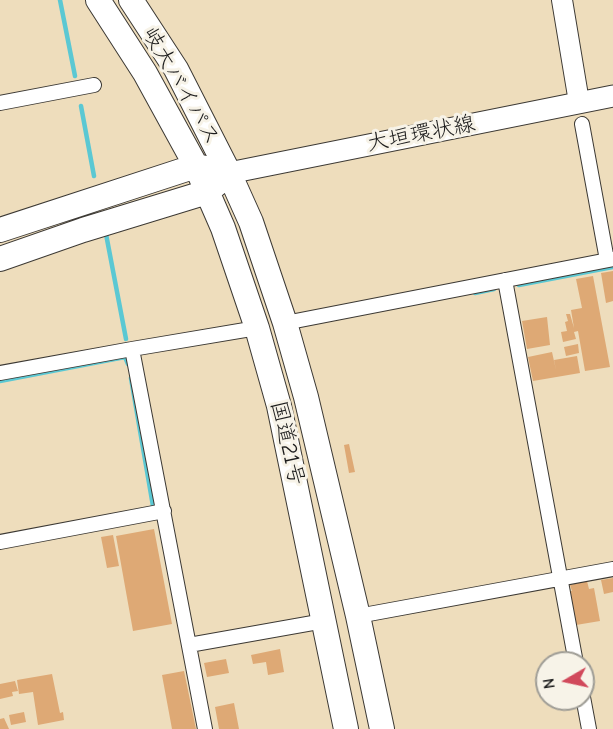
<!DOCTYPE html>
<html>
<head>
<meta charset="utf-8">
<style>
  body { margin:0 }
  #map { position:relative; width:613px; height:729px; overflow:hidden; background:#eeddbc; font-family:"Comic Neue",sans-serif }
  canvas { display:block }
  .north { position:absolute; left:535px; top:651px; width:60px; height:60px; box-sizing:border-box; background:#f7f3e8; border:2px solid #9f9d96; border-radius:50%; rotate:261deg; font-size:16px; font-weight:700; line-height:24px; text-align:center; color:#1c1c1c }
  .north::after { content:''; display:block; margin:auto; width:21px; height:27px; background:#d1495b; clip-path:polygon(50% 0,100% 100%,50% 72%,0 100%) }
</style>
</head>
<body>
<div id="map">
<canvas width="613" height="729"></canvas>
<div class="north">N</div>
</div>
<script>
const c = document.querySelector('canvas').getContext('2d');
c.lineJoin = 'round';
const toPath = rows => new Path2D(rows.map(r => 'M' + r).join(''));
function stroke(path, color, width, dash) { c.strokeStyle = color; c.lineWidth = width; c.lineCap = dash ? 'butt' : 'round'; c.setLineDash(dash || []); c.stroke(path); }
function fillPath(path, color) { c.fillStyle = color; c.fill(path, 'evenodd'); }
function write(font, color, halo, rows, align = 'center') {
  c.font = font + ' "Comic Neue","Klee One",sans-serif'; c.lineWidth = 6; c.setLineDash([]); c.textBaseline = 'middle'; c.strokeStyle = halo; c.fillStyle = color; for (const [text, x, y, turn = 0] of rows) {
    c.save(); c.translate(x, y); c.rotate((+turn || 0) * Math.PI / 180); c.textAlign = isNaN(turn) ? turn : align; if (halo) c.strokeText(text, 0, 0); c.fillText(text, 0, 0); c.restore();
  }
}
const stream = toPath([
  [60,0,75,76],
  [81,106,94,176],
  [106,234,126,339],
  [519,285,613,267],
  [475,293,494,289],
  [131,378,153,506],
  [0,381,125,357,128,364]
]);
const building = toPath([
  [613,271,613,301,606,303,601,273],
  [593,276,610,367,585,371,578,331,574,332,576,339,563,342,561,332,567,331,565,322,568,321,566,314,570,314,574,328,571,310,582,308,576,279],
  [547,317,550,345,527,349,522,321],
  [578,344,579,353,566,356,564,347],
  [552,352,556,370,554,360,577,356,580,373,533,381,528,357],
  [349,444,355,472,349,473,344,445],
  [154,529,172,624,133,631,116,536],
  [113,535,119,566,107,568,101,537],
  [613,578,613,592,604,594,601,580],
  [587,581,589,589,594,588,600,621,576,625,569,591,572,591,570,585],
  [280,649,284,672,268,675,266,662,253,664,251,655],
  [226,659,229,673,207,677,204,663],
  [184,671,196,729,172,729,162,675],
  [52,674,60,713,63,712,64,720,38,725,33,692,19,694,17,680],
  [15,681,18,691,12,692,13,696,0,699,0,684],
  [234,703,239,729,219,729,215,707],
  [24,712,26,722,11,725,9,715],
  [4,718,9,729,0,729,0,719]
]);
const street = toPath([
  [0,103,94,85],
  [582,124,607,260],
  [505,280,576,663],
  [285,323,613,259],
  [132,349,205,729],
  [0,373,132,349,257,328],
  [0,542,164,511],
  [358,616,613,569],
  [189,645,324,621],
  [583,697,589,729]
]);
const secondary = toPath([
  [562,0,579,102]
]);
const primary = toPath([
  [229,173,613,96]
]);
const highway = toPath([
  [98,0,145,73,196,166,223,228,257,328,279,406,346,729],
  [131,0,176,69,229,173,251,222,285,323,306,397,358,616,382,729],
  [0,230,196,166,210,169],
  [0,259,83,230,207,192,218,183]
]);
const streetNames = [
  ["岐大バイパス",181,86,60],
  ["大垣環状線",421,134,-11],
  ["国道21号",287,443,77]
];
stroke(stream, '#5bc8d3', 4.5);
fillPath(building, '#dea975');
stroke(street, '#3c3934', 16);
stroke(secondary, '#3c3934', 22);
stroke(primary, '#3c3934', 23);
stroke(highway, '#3c3934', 26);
stroke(street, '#fff', 14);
stroke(secondary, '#fff', 20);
stroke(primary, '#fff', 21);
stroke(highway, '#fff', 24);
write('22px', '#1c1c1c', '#f7f3e8', streetNames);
</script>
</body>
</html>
